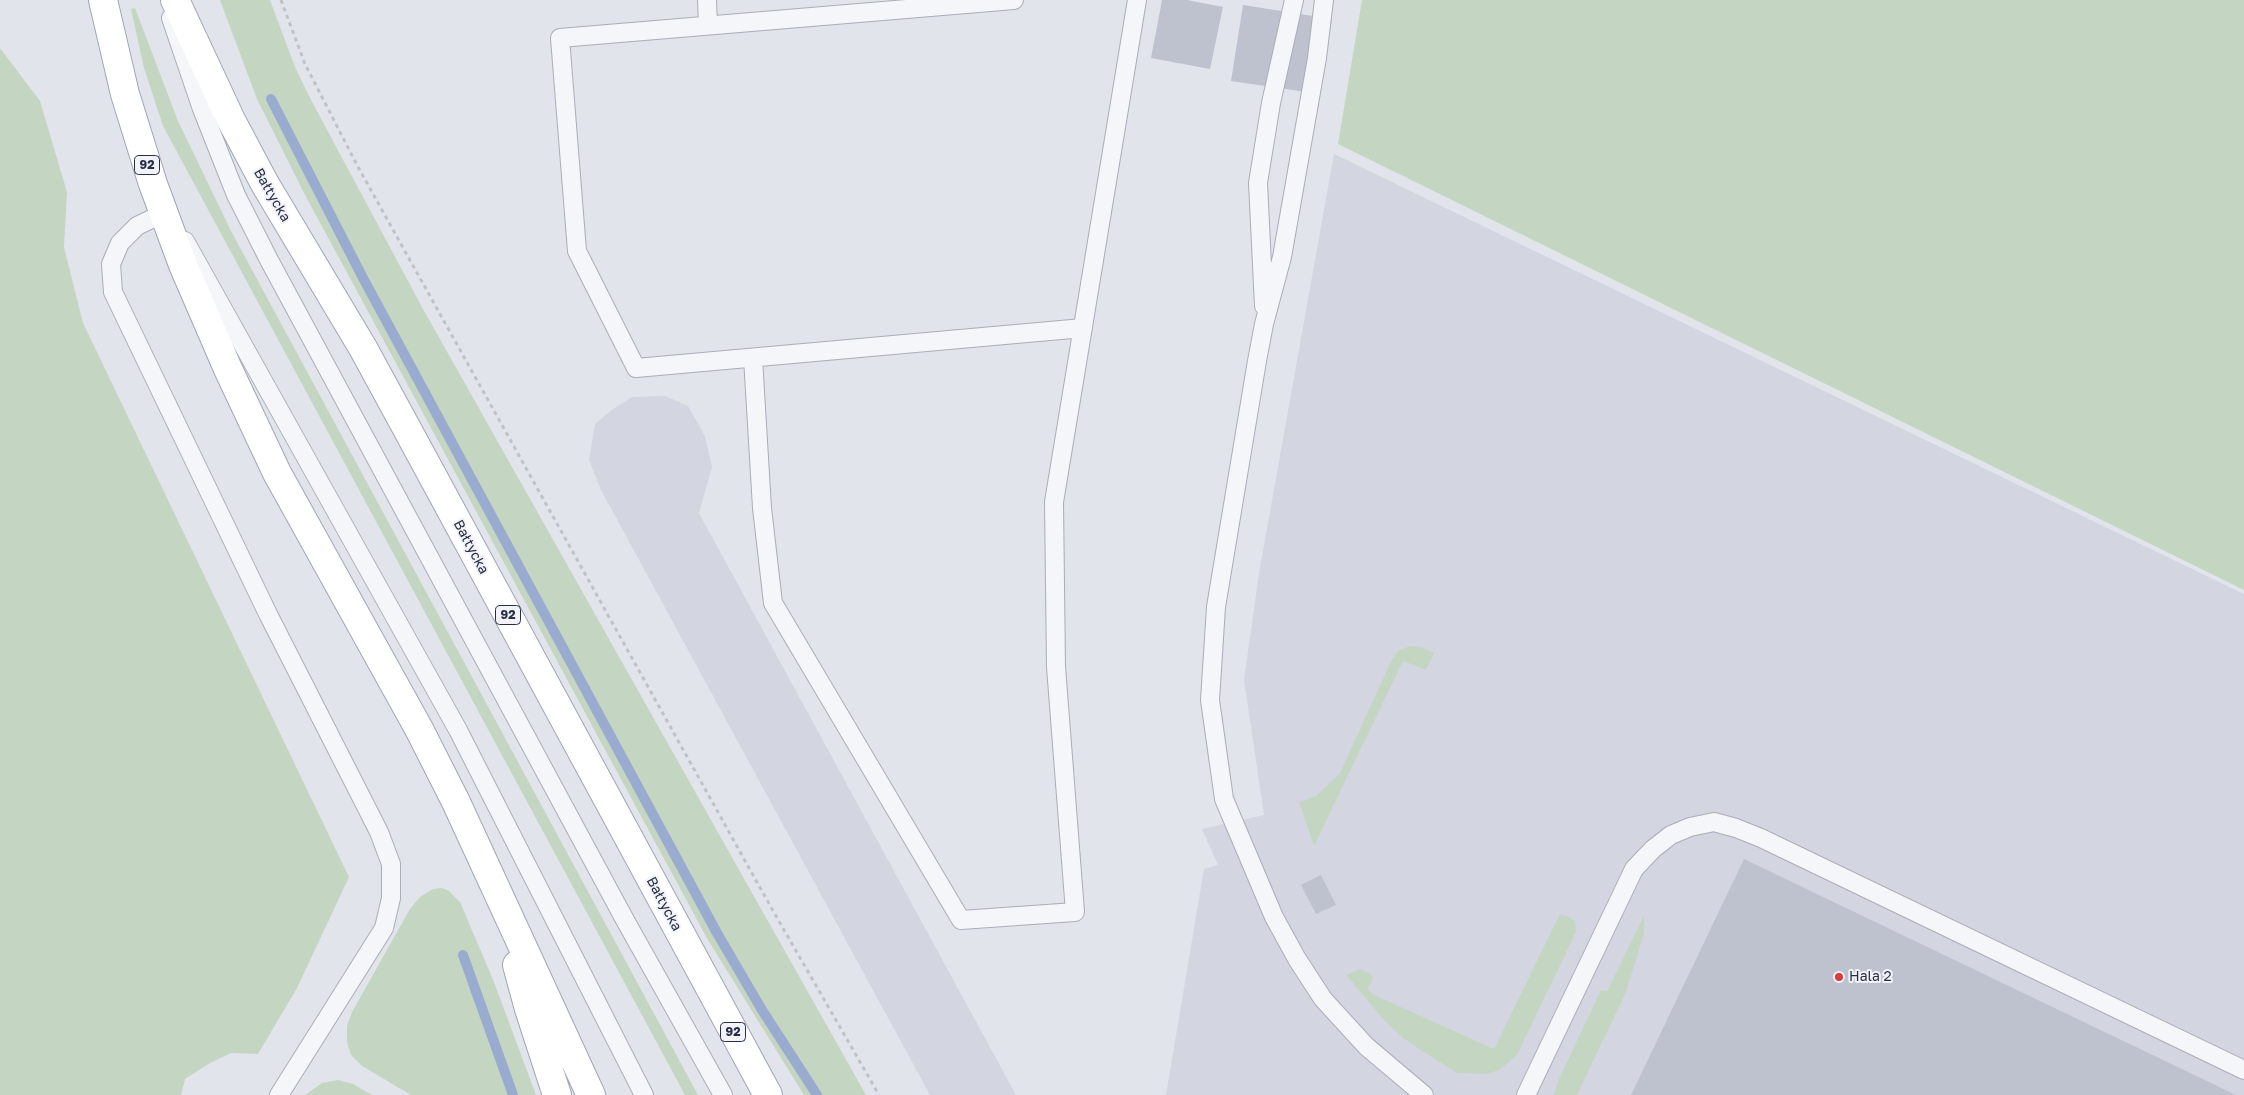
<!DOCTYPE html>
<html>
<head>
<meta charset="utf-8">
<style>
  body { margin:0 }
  canvas { display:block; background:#e1e4eb }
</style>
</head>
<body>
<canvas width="2244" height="1095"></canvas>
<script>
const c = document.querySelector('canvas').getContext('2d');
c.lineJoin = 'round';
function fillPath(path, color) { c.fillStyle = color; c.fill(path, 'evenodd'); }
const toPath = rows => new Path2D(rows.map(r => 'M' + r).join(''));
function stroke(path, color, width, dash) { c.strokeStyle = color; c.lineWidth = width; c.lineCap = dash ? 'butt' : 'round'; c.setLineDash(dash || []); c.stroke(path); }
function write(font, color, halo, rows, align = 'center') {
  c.font = font + ' "Golos Text",sans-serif'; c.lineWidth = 4; c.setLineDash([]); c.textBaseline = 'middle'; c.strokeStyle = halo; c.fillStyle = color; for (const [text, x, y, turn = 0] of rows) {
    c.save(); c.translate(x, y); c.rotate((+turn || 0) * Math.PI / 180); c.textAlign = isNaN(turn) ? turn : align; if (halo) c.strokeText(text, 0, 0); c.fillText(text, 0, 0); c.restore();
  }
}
const built = toPath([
  [1334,154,2244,594,2244,1095,1166,1095,1204,869,1218,865,1202,829,1264,815,1244,680,1259,573],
  [665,396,688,406,705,436,712,467,699,513,1016,1095,930,1095,601,490,589,460,595,424,613,409,632,397]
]);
const green = toPath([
  [220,0,270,0,295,67,310,98,423,309,866,1095,804,1095,708,940,305,195,257,99],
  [1362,0,2244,0,2244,590,1338,144],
  [135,8,178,121,231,231,698,1095,685,1095,163,126,144,68,131,9],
  [0,48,40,101,67,192,64,247,83,323,349,877,297,988,258,1054,231,1053,210,1063,185,1079,181,1095,0,1095],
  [1410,646,1421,647,1434,653,1426,670,1403,661,1314,846,1299,802,1316,796,1340,773,1391,661,1398,651],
  [442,888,449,891,460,902,494,982,536,1095,411,1095,362,1066,351,1055,347,1042,347,1026,352,1012,410,909,420,897,433,889],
  [1560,914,1570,917,1575,922,1576,932,1517,1055,1499,1070,1487,1074,1457,1073,1422,1051,1402,1037,1383,1019,1346,975,1360,969,1371,974,1373,978,1368,989,1372,994,1494,1049],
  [1644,916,1644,933,1626,992,1577,1095,1554,1095,1559,1079,1601,990,1607,991],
  [338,1080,353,1084,372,1095,305,1095,322,1083]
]);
const stream = toPath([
  [271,99,363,278,717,933,762,1010,817,1095],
  [463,955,513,1095]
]);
const building = toPath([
  [1162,0,1187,0,1223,7,1210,69,1151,58],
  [1243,5,1332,19,1320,94,1231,81],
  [1744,859,2236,1095,1631,1095],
  [1321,875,1336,905,1316,914,1301,885]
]);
const path = toPath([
  [281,0,305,64,358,167,772,909,879,1095]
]);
const lane = toPath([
  [707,0,708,25],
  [1014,0,560,38,577,251,636,368,1083,328],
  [1324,0,1317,58,1282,257,1264,324,1257,361,1216,607,1210,700,1224,799,1274,917,1297,959,1323,999,1366,1046,1424,1095],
  [171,18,202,109,236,195,269,260,625,920,723,1095],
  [164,213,137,226,120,243,111,264,113,292,268,614,379,832,391,864,391,898,384,928,279,1095],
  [185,241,458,730,644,1095],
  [1264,306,1258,183,1271,103,1294,0],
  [753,358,762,508,773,603,779,613,961,920,1075,912,1056,667,1054,502,1137,0],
  [1526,1095,1634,869,1653,849,1671,835,1690,827,1714,822,1736,828,1761,838,2244,1070]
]);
const primary = toPath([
  [103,0,125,94,153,184,183,265,228,369,277,473,419,729,456,802,591,1095],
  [175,0,231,120,265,184,363,348,406,427,768,1095],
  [517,965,529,1009,557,1095]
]);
const markers = [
  [1839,977,5,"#dd3a3d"]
];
const shields = [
  [147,165,25],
  [508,615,25],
  [733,1032,25]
];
const shieldNames = [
  ["92",147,165],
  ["92",508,615],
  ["92",733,1032]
];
const streetNames = [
  ["Bałtycka",272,195,60],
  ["Bałtycka",471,547,62],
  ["Bałtycka",664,904,62]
];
const poiNames = [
  ["Hala 2",1849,977]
];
fillPath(built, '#d3d6e1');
fillPath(green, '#c4d6c2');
stroke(stream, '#99accf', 10);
fillPath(building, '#bec2cf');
stroke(lane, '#aaadb9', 20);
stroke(primary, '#9fa6b8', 30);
stroke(path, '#c0c2ca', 3, [4, 4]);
stroke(lane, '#f5f6f9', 18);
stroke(primary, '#fff', 28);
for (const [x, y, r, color] of markers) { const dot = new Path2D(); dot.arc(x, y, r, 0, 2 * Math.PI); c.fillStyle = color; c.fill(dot); stroke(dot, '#f1f3f8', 2); }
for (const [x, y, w] of shields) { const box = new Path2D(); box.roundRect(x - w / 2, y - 9.5, w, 19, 4); c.fillStyle = '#f1f3f8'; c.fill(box); stroke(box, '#282e45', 1); }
write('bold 12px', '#282e45', null, shieldNames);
write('14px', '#282e45', '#f1f3f8', streetNames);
write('14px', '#282e45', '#f1f3f8', poiNames, 'left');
</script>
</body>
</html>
